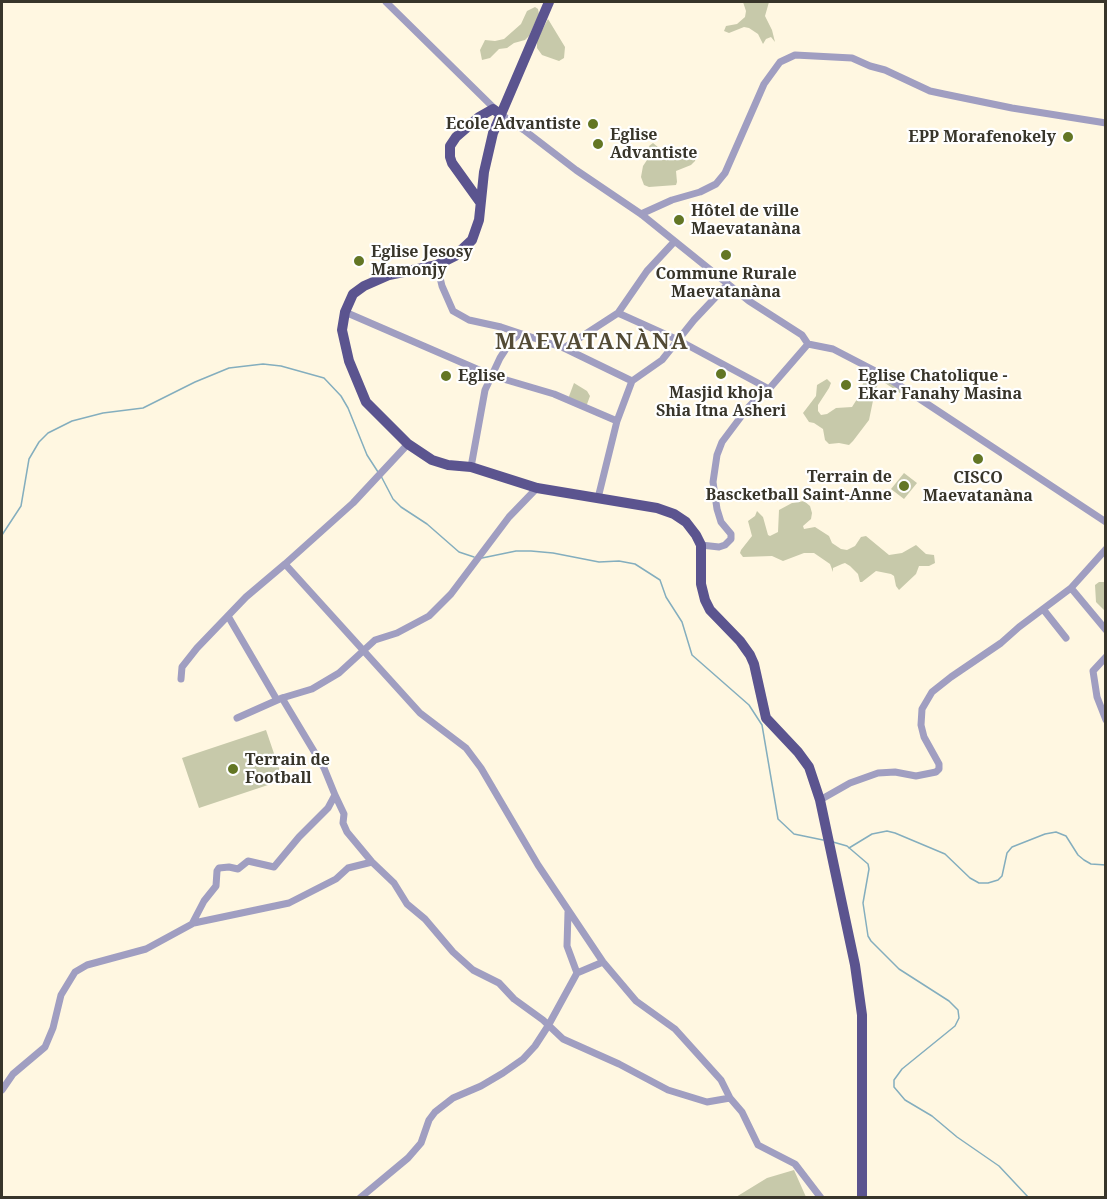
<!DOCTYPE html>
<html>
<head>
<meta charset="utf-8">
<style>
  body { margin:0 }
  #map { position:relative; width:1107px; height:1199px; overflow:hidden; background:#fff7e1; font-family:"Noto Serif",serif }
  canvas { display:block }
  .frame { position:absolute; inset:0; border:3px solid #38352a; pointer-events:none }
</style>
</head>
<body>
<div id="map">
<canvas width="1107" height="1199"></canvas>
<div class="frame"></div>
</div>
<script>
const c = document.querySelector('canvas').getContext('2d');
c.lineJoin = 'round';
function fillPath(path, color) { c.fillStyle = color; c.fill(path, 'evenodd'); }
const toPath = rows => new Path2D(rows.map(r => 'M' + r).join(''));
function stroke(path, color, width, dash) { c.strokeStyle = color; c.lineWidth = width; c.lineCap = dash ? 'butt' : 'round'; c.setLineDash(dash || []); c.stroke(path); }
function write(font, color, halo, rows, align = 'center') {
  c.font = font + ' "Noto Serif",serif'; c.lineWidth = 4.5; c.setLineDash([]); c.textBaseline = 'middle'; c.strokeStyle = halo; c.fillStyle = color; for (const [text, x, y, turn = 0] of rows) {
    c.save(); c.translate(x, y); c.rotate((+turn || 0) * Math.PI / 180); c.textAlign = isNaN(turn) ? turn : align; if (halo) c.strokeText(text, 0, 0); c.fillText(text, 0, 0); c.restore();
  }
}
const green = toPath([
  [743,2,769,2,765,16,772,30,775,42,771,37,766,39,763,44,758,34,749,28,744,27,729,33,724,31,726,26,737,24,745,17,746,11],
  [535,7,538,9,539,14,529,36,525,40,514,43,507,48,499,49,490,58,482,60,480,50,485,40,495,41,504,39,521,24,527,11],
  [548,19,565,47,564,58,559,61,542,55,537,48,537,40],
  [653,143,664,152,666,150,672,152,686,149,692,150,697,153,695,161,691,165,676,171,677,182,676,185,649,187,644,185,641,177,643,166,651,154,649,146],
  [866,364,909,392,906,397,882,381,879,382,875,391,869,420,853,441,849,445,839,443,829,444,825,440,823,429,814,423,809,422,803,413,816,396,817,385,827,379,831,383,829,388,818,405,818,411,821,415,827,414,836,408,852,407,859,396,864,380,864,369],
  [574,383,587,391,590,396,586,407,568,399],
  [904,473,917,483,904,499,891,489],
  [804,501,810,506,812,513,811,519,803,526,804,529,815,527,829,536,832,543,841,549,847,550,855,546,861,537,866,536,889,555,902,553,916,545,926,554,934,555,935,563,929,566,919,566,916,574,899,590,896,586,894,576,891,574,876,571,862,582,860,582,858,574,850,566,845,563,842,564,833,568,833,572,830,564,814,553,804,553,783,561,772,556,743,557,740,553,741,550,752,536,748,521,755,516,757,511,763,517,768,535,770,536,778,532,779,510,792,503],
  [1099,582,1105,582,1105,611,1096,602,1095,585],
  [266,730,283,780,199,808,182,758],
  [794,1170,806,1197,736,1197,767,1178]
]);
const stream = toPath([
  [381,476,393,499,401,507,427,524,459,552,474,557],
  [2,535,21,506,29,459,39,442,48,433,72,421,103,413,143,408,195,382,229,368,263,364,281,366,324,378,341,396,348,408,367,455,378,472],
  [482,558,516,551,531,551,553,553,599,562,619,561,635,564,660,580,666,597,682,622,692,655,749,705,762,725,778,819,794,834,823,840],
  [833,842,847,846,868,864,869,869,863,903,868,936,871,941,899,969,949,1001,958,1010,959,1018,955,1026,902,1069,894,1080,894,1087,905,1100,932,1116,957,1137,999,1166,1029,1198],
  [849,848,872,834,887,831,895,833,945,854,970,878,979,883,988,883,998,880,1002,876,1007,853,1012,847,1045,834,1056,832,1066,836,1078,855,1084,860,1091,864,1106,865]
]);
const street = toPath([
  [386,2,500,114,524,130,576,170,641,214,749,301,802,335,808,344,833,349,885,376,1106,522],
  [641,214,672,200,700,192,716,184,725,173,764,84,780,62,795,55,852,58,870,66,885,70,930,91,944,94,1012,108,1106,123],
  [437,265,442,286,453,311,469,320,501,327,564,348,632,381,662,360,694,320,728,284],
  [345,312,493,376,554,394,617,421],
  [618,313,678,340,769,389,808,344],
  [564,348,618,313,647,271,674,242],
  [408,444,353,503,285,564,420,713,466,748,481,768,538,865,603,962,636,1001,675,1029,721,1080,730,1098,742,1112,758,1145,795,1164,821,1198],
  [471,467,485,390,500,358,511,341,519,334],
  [598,498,617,421,632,381],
  [701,545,719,547,725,545,731,539,731,534,721,522,717,509,713,482,717,455,722,442,746,410,760,395,769,389],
  [1071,588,1106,630],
  [1043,609,1066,638],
  [228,616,277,700],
  [1106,657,1093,671,1097,697,1106,720],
  [181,679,182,667,197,648,246,597,285,564],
  [237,718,282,698,312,689,339,673,375,640,397,633,429,616,451,594,509,517,537,488],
  [335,795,344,814,343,823,347,832,372,862,394,883,407,904,425,919,453,952,473,970,499,983,514,999,543,1020,563,1039,619,1064,668,1090,707,1102,730,1098],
  [820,800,850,783,878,773,895,772,916,776,936,772,939,769,939,764,924,737,921,725,922,709,932,692,951,677,1001,643,1019,627,1071,588,1106,549],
  [194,923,289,903,336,879,348,868,372,862],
  [577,973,603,962],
  [2,1090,13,1074,45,1047,53,1028,61,995,75,972,87,965,146,949,192,924,204,901,216,886,217,871,219,868,229,867,238,869,248,861,274,867,299,837,328,808,335,795,324,768,282,698],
  [360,1198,408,1158,421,1143,429,1120,435,1112,453,1098,481,1086,503,1073,523,1059,535,1046,548,1026,577,973,567,946,568,912]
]);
const primary = toPath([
  [549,2,493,133,484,172,479,220,472,240,455,256,437,265,389,275,364,286,353,294,345,312,342,330,349,361,366,402,408,444,432,460,448,465,471,467,537,488,657,508,674,514,686,522,696,535,701,545,701,584,705,600,710,610,740,641,750,655,754,664,766,718,798,752,809,767,820,800,855,965,862,1015,862,1198],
  [480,202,452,163,450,157,450,146,456,137,479,117,493,109,500,114]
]);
const markers = [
  [593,124,6,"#637624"],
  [1068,137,6,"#637624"],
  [598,144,6,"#637624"],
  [679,220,6,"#637624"],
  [726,255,6,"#637624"],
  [359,261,6,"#637624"],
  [721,374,6,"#637624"],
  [446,376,6,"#637624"],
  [846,385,6,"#637624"],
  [978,459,6,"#637624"],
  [904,486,6,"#637624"],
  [233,769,6,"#637624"]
];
const poiNames = [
  ["Ecole Advantiste",581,124,"right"],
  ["Eglise",610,135],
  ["Advantiste",610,153],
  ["EPP Morafenokely",1056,137,"right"],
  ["Hôtel de ville",691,211],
  ["Maevatanàna",691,229],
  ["Eglise Jesosy",371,252],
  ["Mamonjy",371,270],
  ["Commune Rurale",726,274,"center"],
  ["Maevatanàna",726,292,"center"],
  ["Eglise",458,376],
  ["Eglise Chatolique -",858,376],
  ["Ekar Fanahy Masina",858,394],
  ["Masjid khoja",721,393,"center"],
  ["Shia Itna Asheri",721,411,"center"],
  ["Terrain de",892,477,"right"],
  ["Bascketball Saint-Anne",892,495,"right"],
  ["CISCO",978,478,"center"],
  ["Maevatanàna",978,496,"center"],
  ["Terrain de",245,760],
  ["Football",245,778]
];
const districtNames = [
  ["MAEVATANÀNA",592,343]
];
fillPath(green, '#c7c9aa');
stroke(stream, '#84aebe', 1.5);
stroke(street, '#a09ec1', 7);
stroke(primary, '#5b548f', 10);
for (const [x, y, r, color] of markers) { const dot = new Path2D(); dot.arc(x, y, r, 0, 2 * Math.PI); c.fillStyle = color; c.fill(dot); stroke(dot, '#fff', 2); }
write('bold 16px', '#38352a', '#fff', poiNames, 'left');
c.letterSpacing = '1.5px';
write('bold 22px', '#534b35', '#fff', districtNames);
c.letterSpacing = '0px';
</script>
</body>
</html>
